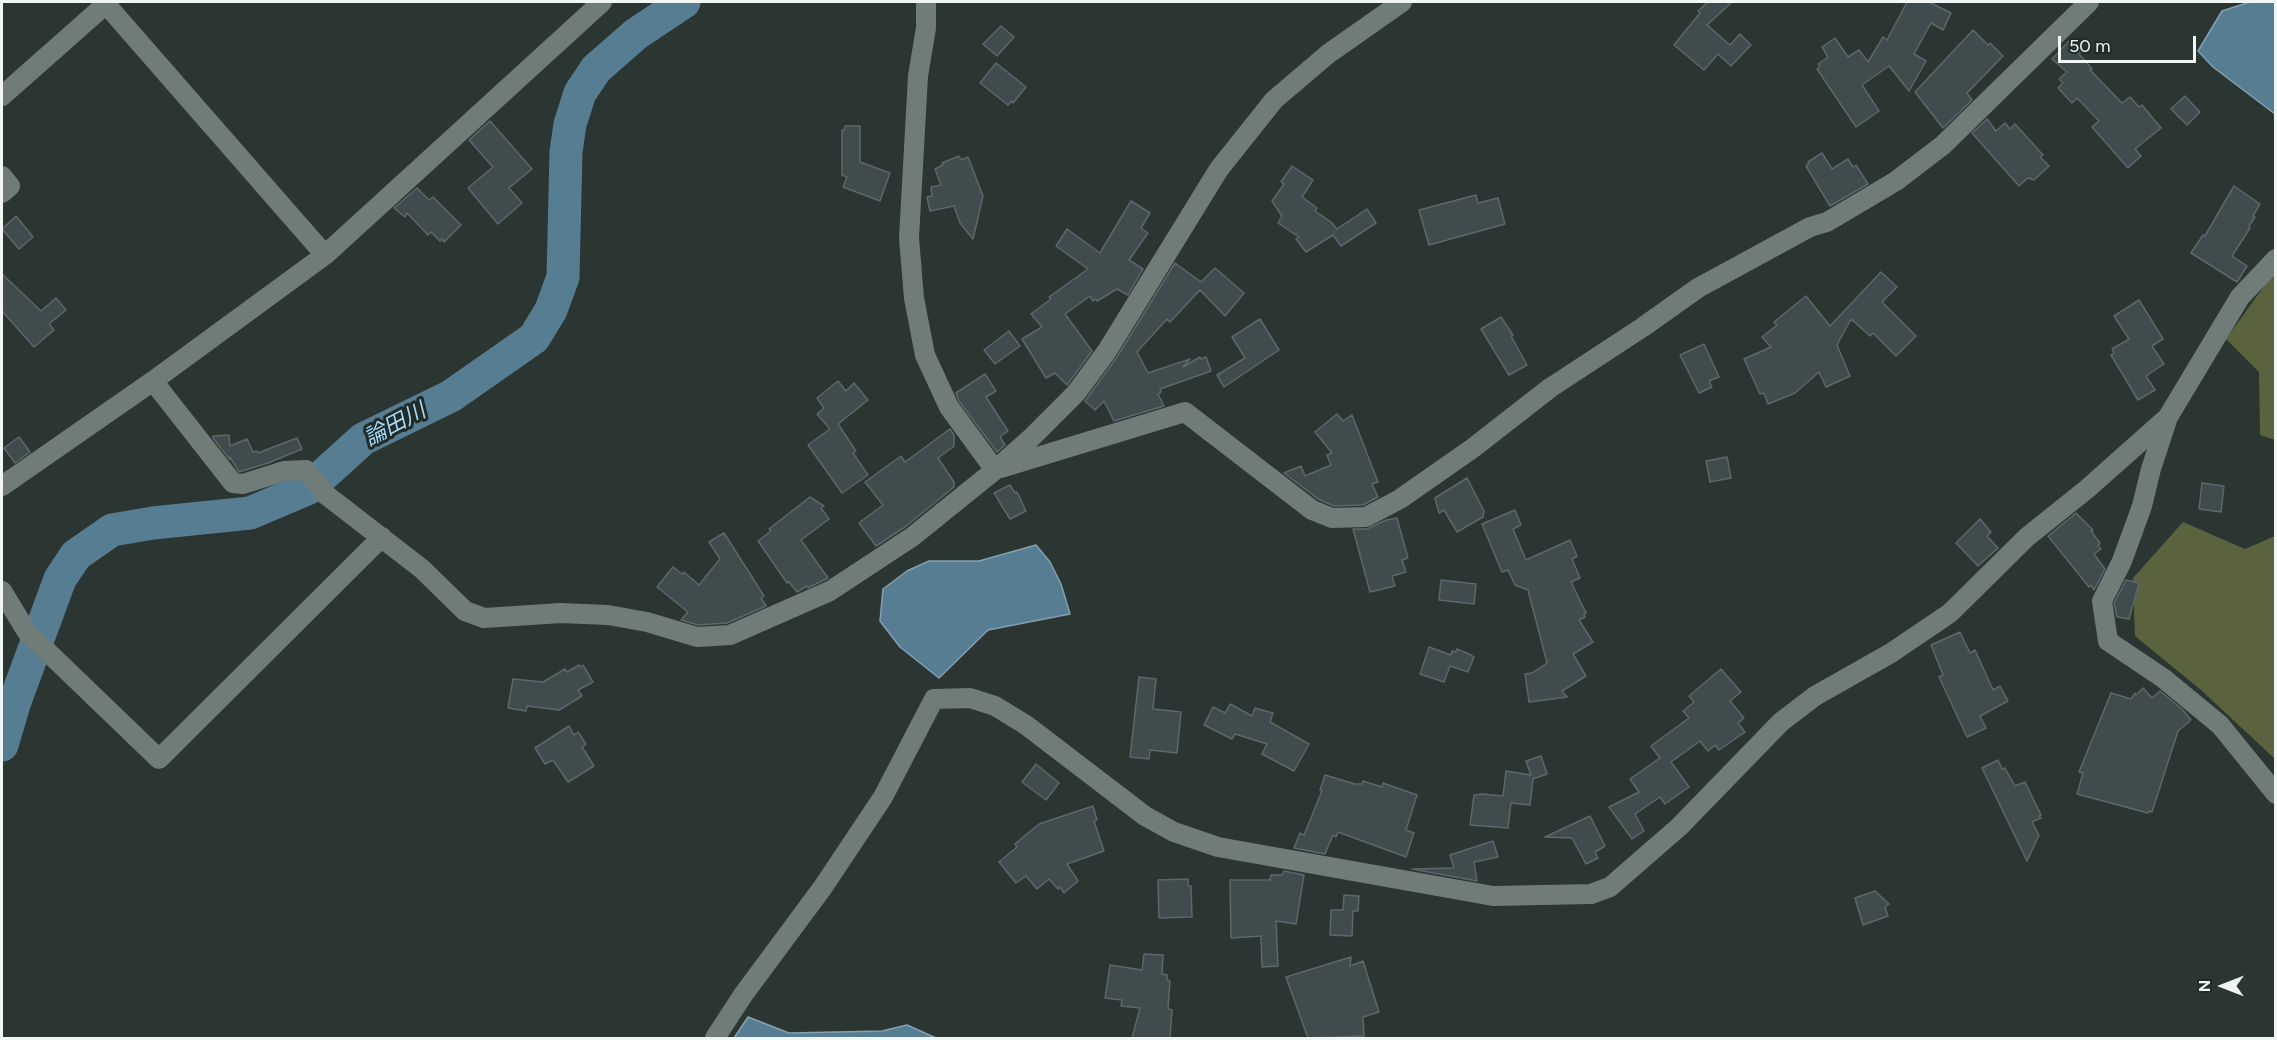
<!DOCTYPE html>
<html>
<head>
<meta charset="utf-8">
<style>
  body { margin:0 }
  #map { position:relative; width:2277px; height:1040px; overflow:hidden; background:#2b3532; font-family:Figtree,sans-serif }
  canvas { display:block }
  .frame { position:absolute; inset:0; border:3px solid #eff6f4; pointer-events:none }
  .north { position:absolute; left:2193px; top:956px; width:60px; height:60px; -webkit-text-stroke:4px #212b28; paint-order:stroke; rotate:270deg; font-size:16px; font-weight:700; line-height:24px; text-align:center; color:#eff6f4 }
  .north::after { content:''; display:block; margin:auto; width:21px; height:27px; background:#eff6f4; clip-path:polygon(50% 0,100% 100%,50% 72%,0 100%) }
  .scale { position:absolute; left:2058px; top:36px; width:138px; height:27px; box-sizing:border-box; border:3px solid #eff6f4; border-top:0; padding-left:8px; font-size:18px; line-height:21px; white-space:nowrap; color:#eff6f4; -webkit-text-stroke:4px #212b28; paint-order:stroke }
</style>
</head>
<body>
<div id="map">
<canvas width="2277" height="1040"></canvas>
<div class="frame"></div>
<div class="north">N</div>
<div class="scale">50 m</div>
</div>
<script>
const c = document.querySelector('canvas').getContext('2d');
c.lineJoin = 'round';
function fillPath(path, color) { c.fillStyle = color; c.fill(path, 'evenodd'); }
const toPath = rows => new Path2D(rows.map(r => 'M' + r).join(''));
function stroke(path, color, width, dash) { c.strokeStyle = color; c.lineWidth = width; c.lineCap = dash ? 'butt' : 'round'; c.setLineDash(dash || []); c.stroke(path); }
function write(font, color, halo, rows, align = 'center') {
  c.font = font + ' Figtree,"Noto Sans JP",sans-serif'; c.lineWidth = 6; c.setLineDash([]); c.textBaseline = 'middle'; c.strokeStyle = halo; c.fillStyle = color; for (const [text, x, y, turn = 0] of rows) {
    c.save(); c.translate(x, y); c.rotate((+turn || 0) * Math.PI / 180); c.textAlign = isNaN(turn) ? turn : align; if (halo) c.strokeText(text, 0, 0); c.fillText(text, 0, 0); c.restore();
  }
}
const forest = toPath([
  [2275,271,2275,440,2260,435,2259,372,2226,339],
  [2183,522,2245,549,2275,536,2275,759,2201,690,2135,636,2133,578]
]);
const water = toPath([
  [2250,2,2275,2,2275,114,2213,67,2198,51,2222,11,2250,2],
  [1036,545,1050,562,1061,584,1070,614,988,630,939,678,900,647,880,621,883,589,907,571,929,561,979,561,1036,545],
  [748,1017,789,1033,882,1031,907,1025,936,1038,734,1038,748,1017]
]);
const river = toPath([
  [2,745,14,704,60,579,76,555,112,530,153,523,250,513,309,488,363,439,451,396,534,338,551,310,563,277,566,152,570,124,580,93,596,69,636,34,684,2]
]);
const building = toPath([
  [1708,2,1732,2,1707,25,1730,45,1740,34,1751,45,1731,66,1718,54,1704,70,1674,45,1700,13,1698,11,1708,2],
  [1907,2,1929,2,1951,13,1943,30,1931,23,1914,54,1926,61,1909,91,1889,66,1862,85,1879,111,1856,127,1817,69,1820,66,1818,64,1828,57,1822,47,1835,38,1848,57,1859,50,1868,62,1883,37,1887,40,1907,2],
  [1001,26,1014,37,997,56,983,44,1001,26],
  [1973,30,1988,45,1990,43,2003,56,1967,93,1972,100,1943,128,1915,92,1973,30],
  [2070,40,2082,50,2079,54,2092,69,2090,70,2122,103,2130,97,2139,107,2142,105,2161,128,2135,149,2141,156,2128,168,2092,127,2099,121,2077,98,2072,103,2058,88,2063,83,2059,79,2067,72,2052,59,2070,40],
  [996,63,1026,87,1013,103,1012,101,1008,105,980,83,996,63],
  [2185,96,2200,112,2187,125,2171,109,2185,96],
  [1987,119,1996,131,2005,123,2010,129,2015,124,2043,155,2040,157,2049,166,2034,180,2028,178,2019,186,1972,133,1987,119],
  [490,121,532,169,509,188,522,203,498,224,468,188,493,167,469,140,490,121],
  [845,126,860,126,860,162,890,173,880,201,843,187,847,177,842,175,842,130,844,130,845,126],
  [1822,153,1832,169,1848,159,1853,167,1856,165,1868,184,1830,206,1806,166,1809,163,1808,162,1822,153],
  [959,156,961,160,968,157,983,196,973,239,960,223,954,206,930,211,927,197,932,196,931,187,941,185,935,169,943,165,942,163,959,156],
  [1292,166,1313,180,1302,197,1317,208,1315,211,1331,222,1337,229,1367,209,1376,223,1341,246,1333,235,1306,252,1296,239,1299,237,1278,223,1282,216,1272,201,1284,184,1281,182,1292,166],
  [2234,186,2260,204,2253,216,2255,217,2249,226,2250,228,2232,256,2247,266,2237,282,2191,253,2203,235,2205,236,2234,186],
  [417,188,429,200,433,197,461,225,444,242,442,239,440,241,431,232,428,235,407,213,405,217,394,208,417,188],
  [1476,195,1478,203,1498,198,1505,224,1429,245,1419,210,1476,195],
  [1131,201,1150,213,1141,228,1148,233,1129,260,1143,269,1128,295,1117,289,1097,301,1096,299,1093,301,1090,296,1065,314,1092,351,1067,385,1055,373,1046,378,1022,339,1042,327,1031,314,1051,299,1049,297,1088,269,1056,246,1067,229,1100,253,1131,201],
  [16,216,33,237,19,249,2,229,16,216],
  [1175,263,1201,282,1215,268,1244,293,1225,316,1200,290,1170,322,1167,319,1137,352,1148,373,1190,359,1183,367,1200,357,1201,359,1206,357,1211,371,1160,389,1161,392,1158,394,1164,406,1114,421,1104,401,1095,410,1085,401,1117,357,1175,263],
  [1881,272,1897,287,1882,302,1916,336,1896,356,1873,333,1870,336,1851,319,1837,345,1850,376,1826,387,1819,372,1795,393,1768,404,1764,393,1760,394,1744,359,1771,347,1762,337,1777,325,1774,322,1806,296,1830,326,1881,272],
  [2,274,41,311,56,298,66,310,49,324,54,330,34,347,2,311,2,274],
  [2139,300,2163,339,2152,346,2164,364,2146,376,2155,390,2138,400,2111,355,2114,353,2112,349,2129,339,2114,316,2139,300],
  [1501,317,1513,335,1511,336,1527,365,1509,375,1481,329,1501,317],
  [1260,319,1279,350,1224,387,1217,375,1245,358,1232,337,1260,319],
  [1009,331,1020,346,995,364,984,350,1009,331],
  [1704,344,1719,377,1709,381,1712,387,1699,393,1680,355,1704,344],
  [985,374,996,391,986,397,1008,431,1000,437,1005,445,997,452,959,401,956,393,985,374],
  [838,381,846,391,854,383,868,400,838,424,856,451,853,453,868,475,842,493,808,445,830,429,817,414,824,408,817,398,838,381],
  [1337,414,1343,421,1352,415,1378,482,1372,484,1378,497,1363,505,1334,506,1318,499,1284,473,1301,466,1305,476,1331,465,1327,455,1332,453,1315,432,1337,414],
  [950,429,954,435,954,446,938,458,954,482,954,487,905,527,876,546,859,523,883,505,865,482,901,456,905,462,950,429],
  [229,435,230,446,247,439,253,452,257,451,258,453,297,438,302,449,268,463,239,472,230,457,230,460,213,438,213,436,229,435],
  [19,437,30,452,15,463,4,448,19,437],
  [1727,457,1731,478,1710,482,1706,461,1727,457],
  [1467,478,1484,511,1483,517,1457,532,1444,510,1439,513,1435,498,1467,478],
  [2202,483,2224,486,2221,512,2199,509,2202,483],
  [1010,485,1015,493,1017,492,1026,511,1010,519,994,493,1010,485],
  [810,497,824,506,821,508,829,519,801,540,828,578,808,588,807,586,797,592,789,582,787,583,758,541,771,531,769,529,810,497],
  [1515,510,1521,525,1513,529,1526,560,1570,540,1577,556,1572,559,1580,578,1571,582,1586,613,1584,614,1585,617,1579,620,1593,642,1573,654,1586,676,1562,691,1567,697,1529,702,1525,674,1532,673,1547,663,1528,590,1515,585,1508,570,1502,572,1482,524,1515,510],
  [2076,513,2093,530,2091,531,2100,543,2098,546,2101,549,2094,554,2105,569,2094,590,2091,585,2089,587,2048,536,2076,513],
  [1397,518,1408,558,1402,560,1406,572,1392,576,1395,586,1370,592,1353,529,1367,529,1386,520,1397,518],
  [1980,519,1991,532,1987,536,1998,548,1978,566,1956,543,1980,519],
  [724,533,764,596,761,598,766,606,727,623,698,625,681,620,688,612,657,587,673,567,682,574,684,572,699,585,720,559,709,542,724,533],
  [1441,580,1476,584,1474,604,1439,600,1441,580],
  [2126,580,2139,583,2129,619,2117,617,2114,603,2126,580],
  [1960,632,1970,653,1975,650,1993,690,2000,686,2008,701,1980,716,1986,728,1967,737,1939,677,1943,675,1931,645,1960,632],
  [1429,647,1451,655,1452,651,1456,652,1457,649,1471,655,1474,657,1468,672,1450,666,1444,682,1420,674,1429,647],
  [579,665,580,667,583,665,593,682,578,690,582,696,559,710,527,706,526,711,508,708,513,679,543,682,565,669,567,672,579,665],
  [1721,669,1741,692,1730,701,1744,718,1738,723,1745,732,1719,750,1715,745,1708,751,1700,741,1671,762,1689,787,1665,804,1660,797,1635,814,1644,831,1632,839,1609,807,1639,792,1630,779,1660,758,1651,746,1689,718,1683,711,1694,702,1689,696,1721,669],
  [1139,677,1156,679,1153,709,1181,712,1177,753,1150,750,1149,759,1130,757,1139,677],
  [2143,688,2152,698,2160,691,2182,709,2191,720,2178,731,2152,812,2149,811,2148,813,2077,794,2083,773,2079,772,2111,693,2131,699,2135,693,2136,695,2143,688],
  [1230,704,1252,716,1255,708,1273,713,1270,722,1309,744,1294,771,1262,754,1267,744,1235,734,1232,739,1204,725,1213,707,1225,713,1230,704],
  [569,726,574,735,578,732,586,744,582,747,594,766,568,782,553,760,545,764,535,748,569,726],
  [1541,756,1547,774,1533,779,1530,805,1511,803,1508,828,1470,825,1474,795,1482,794,1503,796,1506,771,1531,775,1526,761,1541,756],
  [1998,760,2002,769,2005,768,2015,786,2025,782,2041,815,2039,816,2041,818,2032,822,2039,835,2027,861,1982,768,1998,760],
  [1036,764,1059,783,1046,800,1022,782,1036,764],
  [1325,775,1355,784,1362,784,1363,781,1382,787,1383,783,1417,795,1406,830,1414,833,1406,857,1338,832,1336,837,1333,835,1325,854,1294,848,1300,833,1304,835,1322,791,1320,790,1325,775],
  [1093,806,1097,820,1094,821,1104,851,1067,864,1078,881,1064,893,1060,887,1058,889,1049,879,1037,889,1026,876,1016,883,999,862,1017,847,1015,844,1039,824,1093,806],
  [1590,816,1605,846,1595,852,1598,858,1586,864,1572,838,1545,837,1590,816],
  [1493,841,1498,857,1474,862,1477,881,1412,869,1454,868,1450,855,1493,841],
  [1284,871,1304,875,1296,924,1276,921,1278,966,1262,967,1261,936,1231,938,1230,880,1270,880,1271,875,1282,875,1284,871],
  [1188,879,1188,886,1191,886,1192,917,1159,918,1158,880,1188,879],
  [1875,891,1889,904,1885,907,1888,916,1863,925,1855,898,1875,891],
  [1344,895,1359,896,1358,911,1353,911,1352,936,1330,935,1331,910,1343,910,1344,895],
  [1144,954,1163,955,1162,974,1167,975,1167,980,1170,981,1168,1009,1172,1010,1170,1038,1132,1038,1140,1008,1121,1006,1122,1000,1105,998,1110,965,1142,970,1144,954],
  [1351,957,1350,966,1363,961,1379,1012,1363,1017,1364,1036,1308,1038,1286,977,1351,957]
]);
const minor = toPath([
  [104,2,325,255],
  [926,2,926,28,918,76,909,238,914,298,925,355,949,407,995,470],
  [2,96,106,4],
  [2,176,10,186,2,193],
  [2276,259,2240,297,2168,417,2151,469,2142,506,2122,561,2102,601,2108,641,2163,678,2220,725,2276,794],
  [153,381,233,483,243,484,284,471,306,470,325,494,422,569,465,611,484,618,561,613,608,615,647,622,697,637,730,635,830,591,912,537,995,470,1030,439,1076,393,1107,351,1219,169,1274,100,1328,54,1402,2],
  [1001,468,1185,412,1312,510,1332,518,1366,517,1400,499,1473,448,1550,388,1643,327,1698,288,1810,227,1827,222,1896,181,1943,145,2089,2],
  [2,486,153,381,325,255,602,2],
  [2,591,27,632,159,759,382,537],
  [715,1038,743,995,823,887,883,797,934,699,970,698,995,706,1026,725,1145,816,1174,832,1218,847,1493,896,1591,894,1610,887,1679,827,1781,722,1815,696,1891,653,1950,613,2027,537,2087,489,2168,417]
]);
const waterNames = [
  ["論田川",395,425,-28]
];
fillPath(forest, '#5a623e');
fillPath(water, '#577d93');
stroke(water, '#85a1b0', 1.5);
stroke(river, '#577d93', 33);
fillPath(building, '#3f4b4c');
stroke(building, '#5c686a', 1.5);
stroke(minor, '#707c78', 20);
write('italic 22px', '#a6daf8', '#212b28', waterNames);
</script>
</body>
</html>
